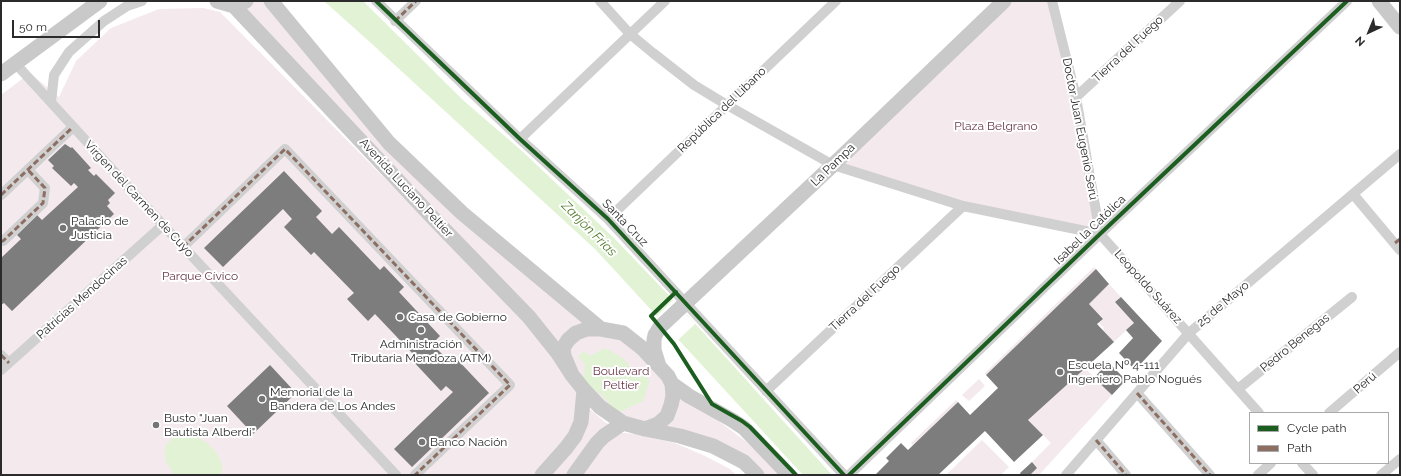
<!DOCTYPE html>
<html>
<head>
<meta charset="utf-8">
<style>
  body { margin:0 }
  #map { position:relative; width:1401px; height:476px; overflow:hidden; background:#fff; font-family:Raleway,sans-serif }
  canvas { display:block }
  .frame { position:absolute; inset:0; border:2px solid #2b2b2b; pointer-events:none }
  .legend { position:absolute; left:1249px; top:412px; width:140px; height:52px; box-sizing:border-box; background:#fff; border:1px solid #aaa; margin:0; padding:5px 7px; list-style:none; font-size:12px; color:#2b2b2b }
  .legend li { display:flex; align-items:center; gap:8px; height:20px }
  .legend b { width:20px; border:1px solid #aaa }
  .north { position:absolute; left:1349px; top:12px; width:40px; height:40px; -webkit-text-stroke:3px #fff; paint-order:stroke; rotate:224deg; font-size:11px; font-weight:700; line-height:16px; text-align:center; color:#2b2b2b }
  .north::after { content:''; display:block; margin:auto; width:14px; height:18px; background:#2b2b2b; clip-path:polygon(50% 0,100% 100%,50% 72%,0 100%) }
  .scale { position:absolute; left:12px; top:20px; width:88px; height:18px; box-sizing:border-box; border:2px solid #2b2b2b; border-top:0; padding-left:5px; font-size:12px; line-height:14px; white-space:nowrap; color:#2b2b2b; -webkit-text-stroke:3px #fff; paint-order:stroke }
</style>
</head>
<body>
<div id="map">
<canvas width="1401" height="476"></canvas>
<div class="frame"></div>
<ul class="legend">
<li><b style="height:5px;background:#1b5e20"></b>Cycle path</li>
<li><b style="height:5px;background:#8d6e63"></b>Path</li>
</ul>
<div class="north">N</div>
<div class="scale">50 m</div>
</div>
<script>
const c = document.querySelector('canvas').getContext('2d');
c.lineJoin = 'round';
function fillPath(path, color) { c.fillStyle = color; c.fill(path, 'evenodd'); }
const toPath = rows => new Path2D(rows.map(r => 'M' + r).join(''));
function stroke(path, color, width, dash) { c.strokeStyle = color; c.lineWidth = width; c.lineCap = dash ? 'butt' : 'round'; c.setLineDash(dash || []); c.stroke(path); }
function write(font, color, halo, rows, align = 'center') {
  c.font = font + ' Raleway,sans-serif'; c.lineWidth = 4; c.setLineDash([]); c.textBaseline = 'middle'; c.strokeStyle = halo; c.fillStyle = color; for (const [text, x, y, turn = 0] of rows) {
    c.save(); c.translate(x, y); c.rotate((+turn || 0) * Math.PI / 180); c.textAlign = isNaN(turn) ? turn : align; if (halo) c.strokeText(text, 0, 0); c.fillText(text, 0, 0); c.restore();
  }
}
const green = toPath([
  [235,1,270,1,365,120,548,293,622,335,670,385,748,443,781,475,761,475,746,460,640,425,601,405],
  [1007,1,1049,1,1073,94,1096,230,964,203,838,163],
  [203,8,220,12,523,318,591,410,605,422,623,433,638,434,675,443,705,456,730,469,736,475,1,475,1,95,30,73,59,97,76,61,111,28,159,9],
  [1094,267,1096,269,986,375,985,373],
  [1109,284,1121,297,1115,302,1134,323,1114,342,1103,330,1104,328,1099,323,1103,319,1089,304],
  [1085,368,1112,395,1039,475,1030,475,1037,468,1032,462,1051,443,1028,420],
  [979,379,985,386,969,401,962,395],
  [956,400,958,402,913,445,911,443],
  [982,440,1009,467,1001,475,946,475]
]);
const water = toPath([
  [324,1,363,1,464,101,522,151,614,238,681,308,832,475,803,475,596,250,372,44],
  [605,348,623,358,633,370,650,380,643,401,617,413,603,396,583,381,585,364,578,357,584,351,590,356],
  [183,434,193,435,206,442,216,452,222,464,222,475,174,475,166,461,165,451,166,445,173,438]
]);
const pier = toPath([
  [673,300,695,324,678,340,657,316]
]);
const building = toPath([
  [65,144,71,148,72,147,91,168,88,170,94,176,96,174,115,193,108,200,110,203,107,206,114,214,12,311,4,303,1,305,1,258,21,239,17,235,37,215,42,220,78,187,74,183,71,186,52,168,54,166,48,160],
  [284,171,322,211,316,217,332,234,339,227,380,270,384,266,404,287,399,292,440,336,432,344,448,360,453,355,489,393,412,467,394,449,453,392,446,386,441,391,411,359,414,355,375,314,368,321,347,299,354,293,314,252,311,255,284,227,292,219,283,209,223,267,204,248],
  [1096,269,1109,284,1089,304,1103,319,1097,324,1114,342,1028,420,1043,435,1014,462,985,431,938,475,875,475,889,461,886,458,901,443,908,450,958,402,970,415,998,388,986,375],
  [1121,297,1162,341,1135,370,1119,353,1133,338,1126,330,1134,323,1115,302],
  [1108,362,1126,380,1112,395,1094,378],
  [270,365,296,393,253,434,227,406],
  [1032,462,1037,468,1030,475,1021,475,1020,473]
]);
const street = toPath([
  [376,1,520,139,608,219,844,475],
  [600,1,630,34,653,53,694,85,727,105,833,165,963,206,1100,234],
  [1052,1,1076,97,1100,234],
  [395,21,416,1],
  [15,63,163,225,396,475],
  [1076,97,1180,1],
  [51,102,54,75,69,52,104,21,127,6,142,1],
  [520,139,665,1],
  [1353,194,1400,250],
  [1,195,73,127],
  [608,219,836,1],
  [1100,234,1259,413],
  [1,241,3,241,43,203,45,188,28,170],
  [183,247,285,149,510,385,415,475],
  [1,355,9,363],
  [1,370,163,225],
  [1238,389,1352,297],
  [766,391,963,206],
  [1137,393,1210,475],
  [1329,413,1400,352],
  [1096,440,1126,475],
  [1302,463,1313,475],
  [849,475,1100,234,1347,1],
  [1066,475,1189,333,1400,154],
  [1258,475,1271,463],
  [1381,475,1400,459]
]);
const secondary = toPath([
  [217,1,234,6,246,1],
  [271,1,389,143,462,213,601,329],
  [1379,1,1400,27],
  [234,6,434,219,529,317,557,352,572,375],
  [1,74,100,1],
  [587,329,601,329,623,333,642,348,668,376,672,384,673,396,671,405,667,416,658,424,645,429,623,423,600,407,584,390,572,375,564,356,563,348,568,340,576,333,587,329],
  [659,366,654,350,654,340,655,335,660,327,833,165,1004,1],
  [672,384,689,396,732,420,744,428,789,475],
  [645,429,680,436,713,446,744,462,757,475],
  [542,475,566,448,575,436,581,422,584,390],
  [574,475,597,443,604,436,623,423]
]);
const quiet = toPath([
  [395,21,416,1],
  [1,195,73,127],
  [1,241,3,241,43,203,45,188,28,170],
  [1395,243,1400,239],
  [183,247,285,149,510,385,415,475],
  [1,355,9,363],
  [1137,393,1210,475],
  [1096,440,1126,475]
]);
const cycleway = toPath([
  [376,1,520,139,608,219,844,475],
  [676,292,651,316,674,344,712,404,742,421,750,427,796,475],
  [849,475,1100,234,1347,1]
]);
const markers = [
  [63,228,4,"#757575"],
  [400,317,4,"#757575"],
  [421,330,4,"#757575"],
  [1060,372,4,"#757575"],
  [262,399,4,"#757575"],
  [156,425,4,"#757575"],
  [422,442,4,"#757575"]
];
const streetNames = [
  ["Tierra del Fuego",1128,49,-43],
  ["República del Libano",722,110,-44],
  ["Doctor Juan Eugenio Serú",1080,129,79],
  ["La Pampa",833,165,-44],
  ["Avenida Luciano Peltier",406,188,47],
  ["Virgen del Carmen de Cuyo",139,199,47],
  ["Santa Cruz",625,223,46],
  ["Isabel la Católica",1090,230,-44],
  ["Leopoldo Suárez",1148,287,48],
  ["Patricias Mendocinas",82,298,-42],
  ["Tierra del Fuego",865,298,-43],
  ["25 de Mayo",1223,304,-40],
  ["Pedro Benegas",1295,343,-39],
  ["Perú",1365,383,-41]
];
const parkNames = [
  ["Plaza Belgrano",996,126],
  ["Parque Cívico",200,276],
  ["Boulevard",621,371],
  ["Peltier",621,385]
];
const poiNames = [
  ["Palacio de",71,221],
  ["Justicia",71,235],
  ["Casa de Gobierno",408,317],
  ["Administración",421,344,"center"],
  ["Tributaria Mendoza (ATM)",421,358,"center"],
  ["Escuela Nº 4-111",1068,365],
  ["Ingeniero Pablo Nogués",1068,379],
  ["Memorial de la",270,392],
  ["Bandera de Los Andes",270,406],
  ["Busto \"Juan",164,418],
  ["Bautista Alberdi\"",164,432],
  ["Banco Nación",430,442]
];
const waterNames = [
  ["Zanjón Frías",589,229,45]
];
fillPath(green, '#f4e9ed');
fillPath(water, '#e2f2d4');
fillPath(pier, '#fff');
fillPath(building, '#7d7d7d');
stroke(street, '#d0d0d0', 10);
stroke(secondary, '#c9c9c9', 15);
stroke(quiet, '#8d6e63', 3, [6, 3]);
stroke(cycleway, '#1b5e20', 4);
for (const [x, y, r, color] of markers) { const dot = new Path2D(); dot.arc(x, y, r, 0, 2 * Math.PI); c.fillStyle = color; c.fill(dot); stroke(dot, '#fff', 1.5); }
write('12px', '#2b2b2b', '#fff', streetNames);
write('12px', '#693748', '#fff', parkNames);
write('12px', '#2b2b2b', '#fff', poiNames, 'left');
write('italic 13px', '#567e30', '#fff', waterNames);
</script>
</body>
</html>
